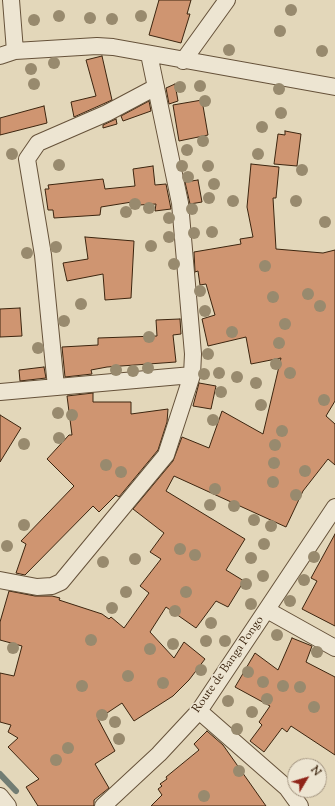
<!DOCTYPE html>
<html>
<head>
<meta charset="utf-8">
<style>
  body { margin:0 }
  #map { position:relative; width:335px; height:806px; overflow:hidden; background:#e3d7ba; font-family:"Sorts Mill Goudy",serif }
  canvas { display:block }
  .north { position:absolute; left:287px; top:758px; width:40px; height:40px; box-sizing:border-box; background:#ede5d2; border:1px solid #a69884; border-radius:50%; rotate:52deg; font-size:11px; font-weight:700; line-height:16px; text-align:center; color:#3c250f }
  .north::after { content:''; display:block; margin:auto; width:14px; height:18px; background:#8f2418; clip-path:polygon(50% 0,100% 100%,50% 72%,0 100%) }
</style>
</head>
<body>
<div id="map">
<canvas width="335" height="806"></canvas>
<div class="north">N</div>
</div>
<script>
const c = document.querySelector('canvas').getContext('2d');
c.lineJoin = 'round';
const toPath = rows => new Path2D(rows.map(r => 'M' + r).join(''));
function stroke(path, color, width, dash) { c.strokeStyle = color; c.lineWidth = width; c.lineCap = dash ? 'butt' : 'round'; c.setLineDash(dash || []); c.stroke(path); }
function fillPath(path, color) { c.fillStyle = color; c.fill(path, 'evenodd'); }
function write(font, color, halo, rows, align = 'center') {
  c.font = font + ' "Sorts Mill Goudy",serif'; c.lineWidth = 3; c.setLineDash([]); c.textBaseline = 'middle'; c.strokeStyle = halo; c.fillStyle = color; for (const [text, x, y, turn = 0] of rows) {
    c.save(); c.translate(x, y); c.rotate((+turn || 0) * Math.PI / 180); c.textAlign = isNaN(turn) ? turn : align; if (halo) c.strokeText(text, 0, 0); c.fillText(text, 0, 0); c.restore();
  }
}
const stream = toPath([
  [0,774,16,791]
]);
const building = toPath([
  [159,0,191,0,187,14,190,14,181,43,149,35,159,0],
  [102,56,112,100,74,117,71,102,96,96,86,60,102,56],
  [175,84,178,101,169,104,166,88,175,84],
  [202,100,208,135,179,141,173,105,202,100],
  [149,101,151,111,123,121,121,116,149,101],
  [44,106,47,123,0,135,0,118,44,106],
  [116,119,117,124,103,128,103,125,116,119],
  [285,131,301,134,297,166,274,164,278,134,285,135,285,131],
  [251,164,279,167,276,198,273,198,276,249,323,253,335,250,335,401,326,416,335,424,335,465,328,459,303,491,286,527,174,476,166,491,245,539,226,570,244,581,228,607,216,601,196,628,166,607,150,632,174,658,184,642,205,659,189,680,173,696,134,721,122,703,98,719,115,751,95,764,109,788,94,800,94,806,38,806,26,787,39,779,8,747,18,738,8,732,11,725,0,722,0,673,14,676,22,646,0,640,0,622,9,591,35,596,52,596,60,598,59,600,102,614,109,619,111,617,124,628,149,593,140,586,161,559,150,552,164,533,133,509,173,461,182,437,209,448,222,411,263,434,281,358,251,364,246,337,208,346,202,319,215,315,206,284,200,285,198,271,195,272,194,252,241,244,240,239,253,237,247,207,251,164],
  [153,166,155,185,166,184,171,209,155,211,156,204,139,205,138,201,101,207,100,215,54,218,53,210,48,210,45,189,49,189,48,185,103,179,105,189,135,186,133,169,153,166],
  [198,180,202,202,190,204,185,182,198,180],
  [85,237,134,241,131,298,105,300,103,274,67,281,63,263,88,259,85,237],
  [20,308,22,336,0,337,0,309,20,308],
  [180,319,181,334,173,335,176,362,107,367,91,370,92,374,65,377,62,347,98,345,98,338,157,336,156,320,180,319],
  [44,367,46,378,20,381,19,370,44,367],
  [199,383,216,386,211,409,193,406,199,383],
  [93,393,93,402,131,402,131,414,168,409,167,422,158,450,119,497,116,495,99,512,93,506,25,575,16,573,26,544,21,541,74,486,47,459,69,435,72,435,67,396,93,393],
  [0,415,21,428,0,462,0,415],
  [335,534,335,626,302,609,317,581,311,578,335,534],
  [292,638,312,646,306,662,335,677,335,755,291,726,287,732,282,728,264,752,250,741,262,725,259,722,270,706,235,687,255,653,278,670,292,638],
  [207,731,223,745,266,806,151,806,162,795,158,789,162,786,160,784,167,779,166,777,199,750,194,744,207,731]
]);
const street = toPath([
  [11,0,15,51],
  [0,56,15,51,97,46,113,47,335,87],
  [183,61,227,0],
  [56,387,43,255,27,159,38,143,107,113,156,87],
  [0,392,192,375],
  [0,580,37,587,52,586,61,582,166,455,192,375,193,354,180,203,149,54],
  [267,610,335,648],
  [199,711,287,788,300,806],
  [0,796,8,806],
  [103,806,159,754,199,711,335,507]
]);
const trees = [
  [291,10],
  [59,16],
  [141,16],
  [90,18],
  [112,19],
  [34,20],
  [280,31],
  [229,50],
  [322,51],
  [54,63],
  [31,69],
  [34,84],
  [200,86],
  [180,87],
  [279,89],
  [205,101],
  [281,113],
  [262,127],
  [203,141],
  [187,150],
  [12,154],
  [258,154],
  [59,165],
  [182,166],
  [208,166],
  [302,170],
  [188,177],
  [214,184],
  [209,198],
  [233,201],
  [296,201],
  [135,204],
  [149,208],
  [192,209],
  [126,212],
  [169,218],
  [325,222],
  [212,232],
  [194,233],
  [169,237],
  [151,246],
  [56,247],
  [27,253],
  [174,264],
  [265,266],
  [200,291],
  [308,294],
  [273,297],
  [81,304],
  [320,306],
  [205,311],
  [64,321],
  [285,324],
  [232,332],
  [149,337],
  [279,343],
  [38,348],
  [208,354],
  [276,364],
  [148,368],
  [116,370],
  [133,371],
  [219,373],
  [290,373],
  [204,374],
  [237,377],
  [256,383],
  [221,392],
  [324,400],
  [261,405],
  [58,413],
  [72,415],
  [213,420],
  [282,431],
  [59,438],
  [24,444],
  [275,445],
  [274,463],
  [106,465],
  [305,471],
  [121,472],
  [273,482],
  [215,489],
  [296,495],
  [210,505],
  [234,506],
  [254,520],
  [24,525],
  [271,526],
  [264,544],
  [7,546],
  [180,549],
  [195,555],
  [314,557],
  [251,558],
  [135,559],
  [103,562],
  [263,576],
  [304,580],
  [246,584],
  [126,592],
  [186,592],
  [290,601],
  [251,604],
  [112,608],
  [175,611],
  [211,623],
  [277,635],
  [91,640],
  [206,641],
  [225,641],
  [173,644],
  [13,648],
  [150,649],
  [317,652],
  [201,670],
  [248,672],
  [128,676],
  [263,682],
  [163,683],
  [82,686],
  [283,686],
  [300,687],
  [267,699],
  [228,701],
  [314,707],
  [252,712],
  [102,715],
  [115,722],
  [237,729],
  [119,739],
  [68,748],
  [56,760],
  [239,771],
  [204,796]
];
const streetNames = [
  ["Route de Banga Pongo",229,665,-55]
];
stroke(stream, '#727d73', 6);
fillPath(building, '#cf9571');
stroke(building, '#3c250f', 1);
stroke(street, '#66523a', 18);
stroke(street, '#ede5d2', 16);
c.fillStyle = '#988a6e';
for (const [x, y] of trees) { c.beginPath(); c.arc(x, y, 6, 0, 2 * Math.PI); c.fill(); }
write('12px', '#3c250f', '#ede5d2', streetNames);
</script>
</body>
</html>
